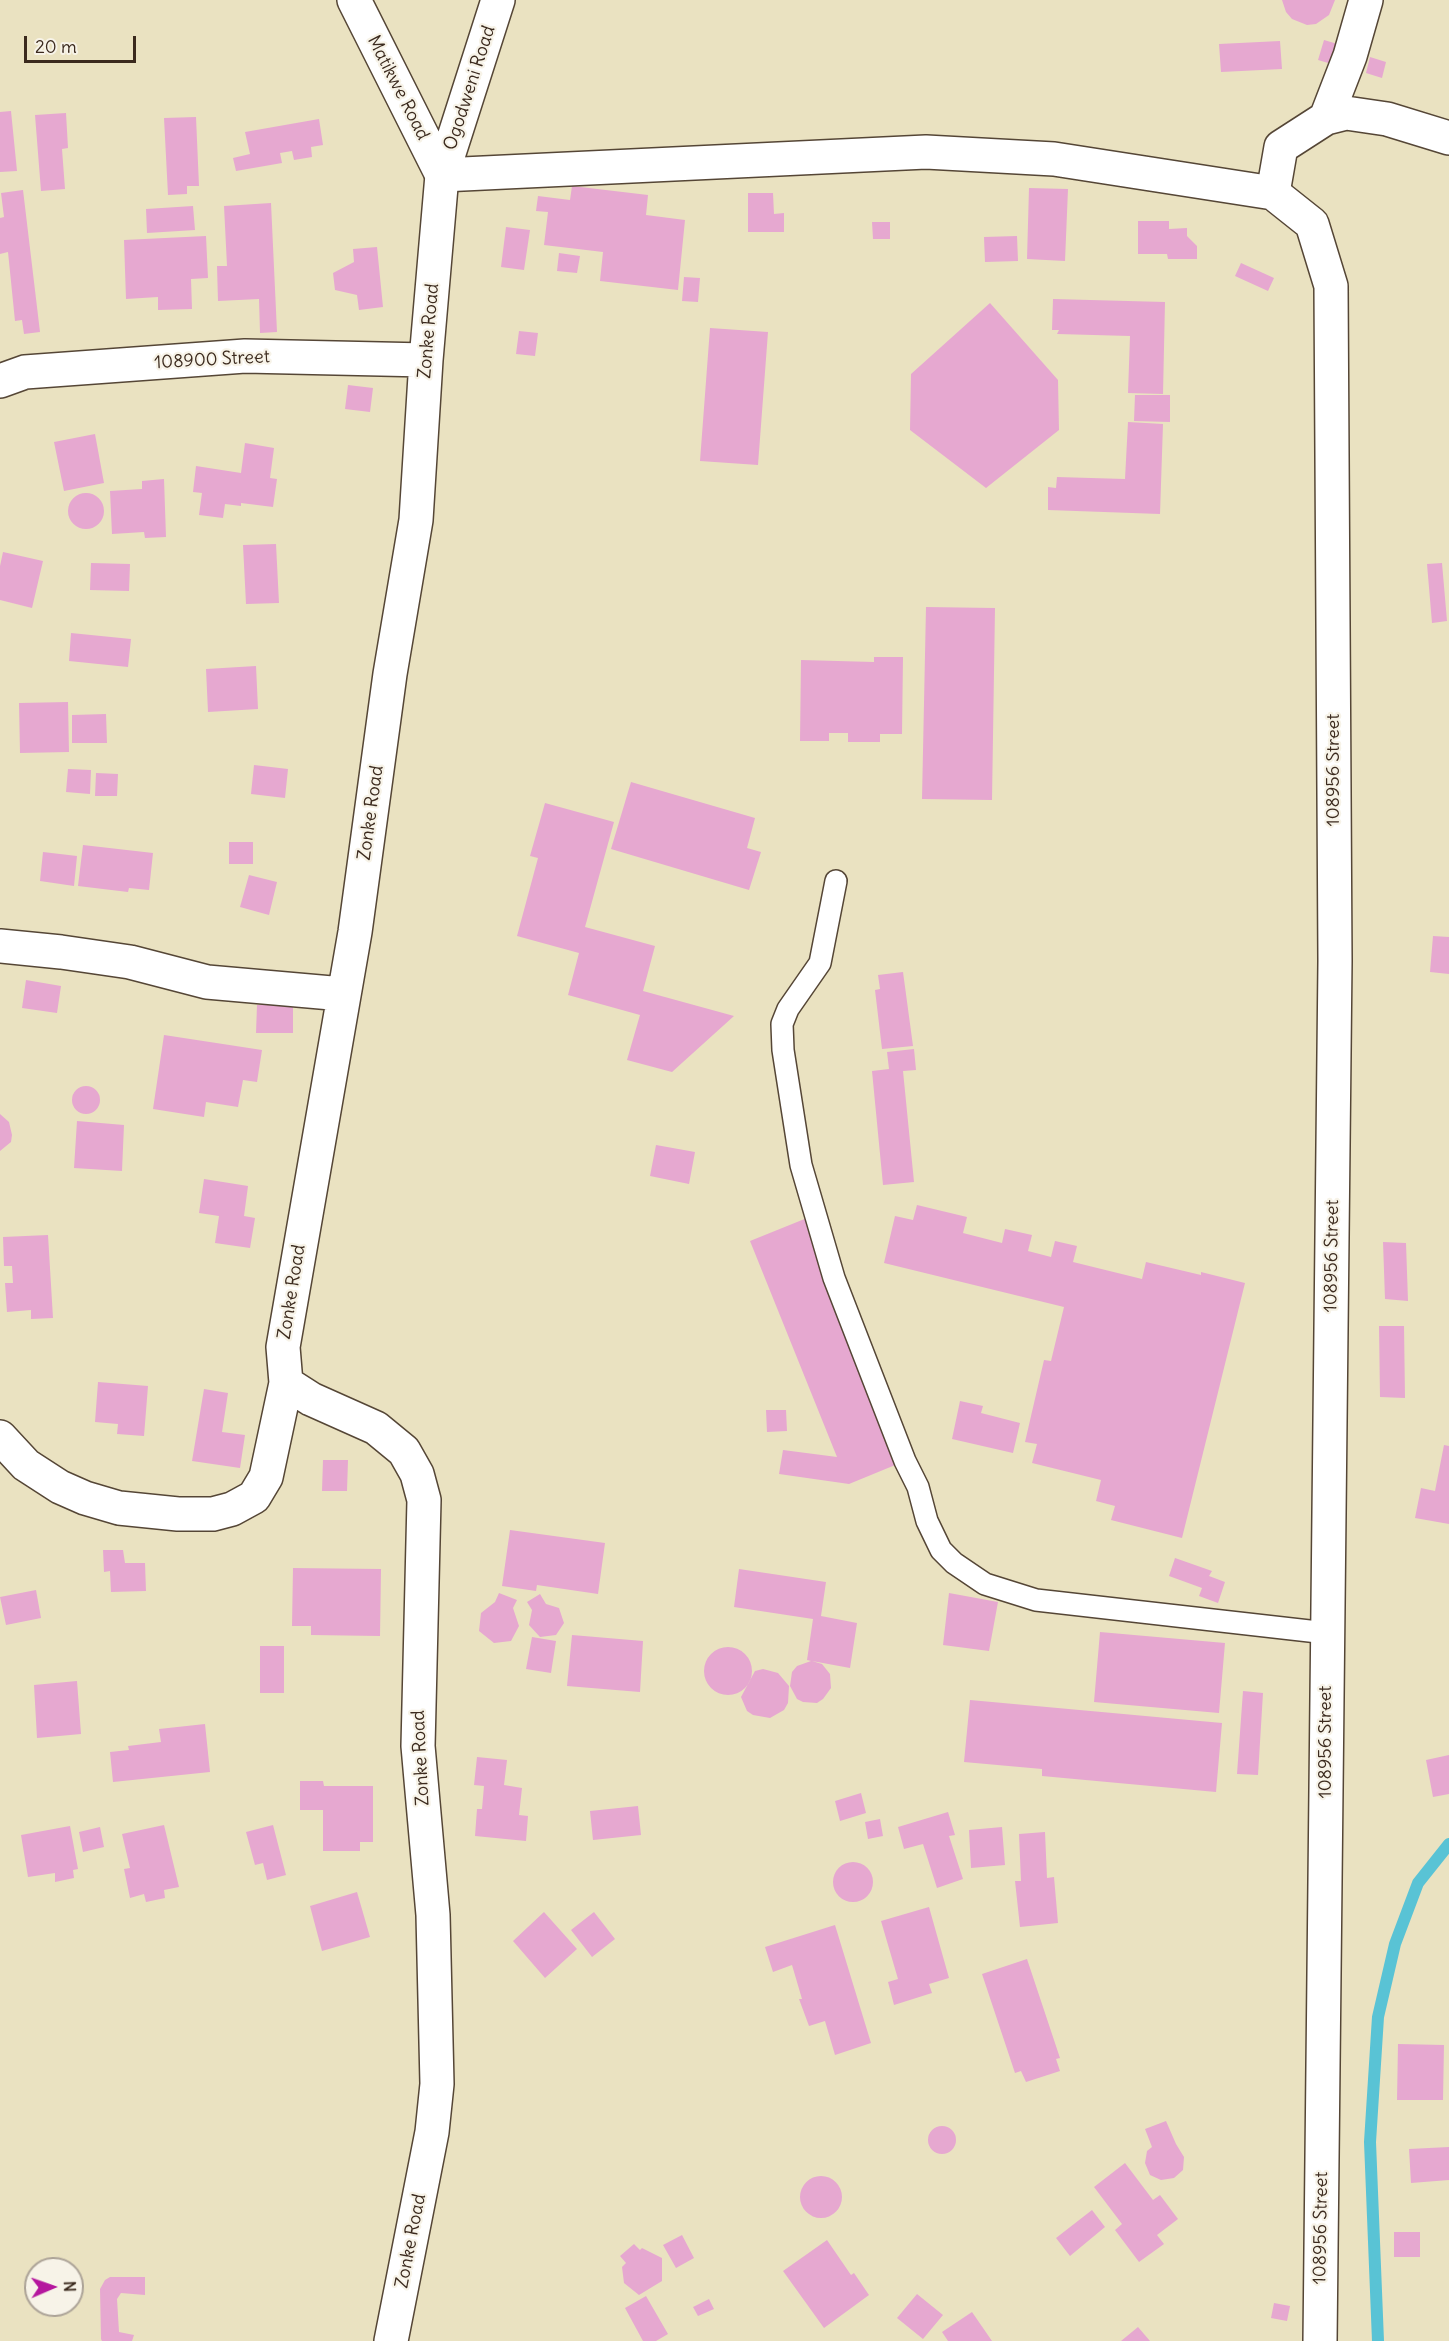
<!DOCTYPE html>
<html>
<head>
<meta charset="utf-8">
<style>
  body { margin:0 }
  #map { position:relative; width:1449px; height:2341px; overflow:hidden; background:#eae2c1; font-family:Delius,sans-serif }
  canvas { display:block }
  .north { position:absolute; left:24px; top:2257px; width:60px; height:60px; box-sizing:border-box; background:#f7f3e8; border:2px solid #aca397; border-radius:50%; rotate:88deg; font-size:16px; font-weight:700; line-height:24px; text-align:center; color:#3b2a1e }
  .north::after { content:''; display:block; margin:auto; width:21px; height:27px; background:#b5179e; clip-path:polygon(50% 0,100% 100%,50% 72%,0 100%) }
  .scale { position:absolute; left:24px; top:36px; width:112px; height:27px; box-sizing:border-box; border:3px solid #3b2a1e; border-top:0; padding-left:8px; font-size:18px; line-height:21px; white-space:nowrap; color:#3b2a1e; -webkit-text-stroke:4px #f7f3e8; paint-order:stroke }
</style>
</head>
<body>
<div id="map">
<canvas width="1449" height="2341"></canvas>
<div class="north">N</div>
<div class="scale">20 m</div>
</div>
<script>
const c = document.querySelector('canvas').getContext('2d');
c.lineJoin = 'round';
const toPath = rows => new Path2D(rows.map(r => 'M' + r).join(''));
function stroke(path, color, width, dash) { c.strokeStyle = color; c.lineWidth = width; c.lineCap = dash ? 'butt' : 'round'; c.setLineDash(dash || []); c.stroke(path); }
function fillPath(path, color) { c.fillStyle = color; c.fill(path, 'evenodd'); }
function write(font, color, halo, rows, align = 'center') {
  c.font = font + ' Delius,sans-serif'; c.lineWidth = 4.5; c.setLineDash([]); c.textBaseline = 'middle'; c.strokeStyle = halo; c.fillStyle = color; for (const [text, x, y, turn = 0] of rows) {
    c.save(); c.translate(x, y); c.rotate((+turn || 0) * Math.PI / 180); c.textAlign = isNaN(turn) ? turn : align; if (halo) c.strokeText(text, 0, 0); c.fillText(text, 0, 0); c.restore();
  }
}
const stream = toPath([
  [1378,2341,1370,2142,1378,2017,1395,1944,1418,1883,1449,1844]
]);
const building = toPath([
  [1282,0,1335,0,1329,15,1316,24,1307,25,1292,19,1286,12],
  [1324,40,1341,45,1335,65,1318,60],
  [1280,41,1282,69,1221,72,1219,44],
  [1370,57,1386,62,1382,78,1366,73],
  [11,111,17,171,0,172,0,112],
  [66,113,68,148,62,149,65,189,41,191,35,115],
  [196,117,199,186,187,186,187,194,168,195,164,118],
  [319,119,323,145,311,147,312,157,294,160,292,151,280,153,282,163,236,171,233,158,250,154,245,132],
  [572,186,648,195,646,215,685,220,678,290,600,281,603,252,544,245,548,212,536,211,538,196,570,200],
  [1029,188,1068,189,1065,261,1027,259],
  [23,190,40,332,24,334,22,320,15,321,8,252,0,254,0,218,4,217,1,193],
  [748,193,773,193,774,214,784,213,784,232,748,232],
  [271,203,277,332,260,333,259,299,218,301,217,266,227,266,224,206],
  [193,206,195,230,147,233,146,209],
  [1138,221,1169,221,1169,229,1187,228,1187,236,1197,246,1197,259,1168,259,1167,254,1138,254],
  [872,222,890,222,890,239,873,239],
  [506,227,530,230,524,270,501,267],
  [206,236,208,278,191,279,192,309,158,310,158,297,126,299,124,240],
  [1017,236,1018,261,985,262,984,237],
  [377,247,383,307,359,310,357,295,335,290,333,273,354,262,353,249],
  [559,253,580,256,577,273,557,271],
  [1241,263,1274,278,1268,291,1235,276],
  [684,277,700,278,698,302,682,301],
  [1053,299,1165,302,1163,394,1128,393,1130,336,1057,334,1059,330,1052,330],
  [990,303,1058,380,1059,430,986,488,910,430,911,374],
  [710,328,768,332,758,465,700,461],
  [519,331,538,333,535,356,516,354],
  [348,385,373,388,370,412,345,409],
  [1135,395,1170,395,1170,422,1134,421],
  [1128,422,1163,424,1160,514,1048,510,1048,487,1056,488,1057,477,1125,479],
  [95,434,104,483,64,491,54,442],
  [245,443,274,448,270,478,277,479,273,507,241,503,241,506,225,504,223,518,199,515,202,493,193,492,196,466,241,473],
  [164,479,166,537,145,538,144,532,112,534,110,491,142,489,142,481],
  '68 511a18 18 0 1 1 36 0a18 18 0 1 1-36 0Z',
  [276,544,279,603,246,604,243,545],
  [3,552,43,561,32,608,0,600,0,566],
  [91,563,130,564,129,591,90,590],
  [1442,563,1447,621,1432,623,1427,564],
  [926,607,995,608,992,800,922,799],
  [71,633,131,639,128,667,69,661],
  [874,657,903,657,902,734,880,734,880,742,848,742,848,733,829,733,829,741,800,741,801,660,874,662],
  [256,666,258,709,208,712,206,669],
  [68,702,69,752,20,753,19,703],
  [106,714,107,743,72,743,72,715],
  [254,765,288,769,285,798,251,794],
  [68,769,91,770,90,794,66,792],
  [96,773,118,774,117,796,95,796],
  [631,782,755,818,747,848,761,852,749,890,611,849],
  [545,803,614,822,585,927,655,946,643,991,734,1016,672,1072,627,1060,640,1015,568,995,579,953,517,936,538,858,530,856],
  [229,842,253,842,253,864,229,864],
  [83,845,153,853,149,890,129,888,128,892,78,886],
  [43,852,77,856,74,886,40,881],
  [249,875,277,882,269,915,240,907],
  [1433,936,1449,937,1449,974,1430,972],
  [903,972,913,1046,882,1049,875,990,880,989,878,975],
  [26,980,61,986,57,1013,22,1008],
  [257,1005,293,1005,293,1033,256,1033],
  [164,1035,262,1050,257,1082,243,1080,238,1107,206,1102,204,1117,153,1109],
  [914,1049,916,1070,903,1071,914,1182,883,1185,872,1071,889,1069,887,1052],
  '72 1100a14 14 0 1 1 28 0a14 14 0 1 1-28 0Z',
  [0,1114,9,1122,12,1135,11,1142,0,1151],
  [77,1121,124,1125,122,1171,74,1168],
  [656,1145,695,1152,689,1184,650,1176],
  [204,1179,248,1186,244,1216,255,1218,250,1248,215,1243,219,1216,199,1213],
  [917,1205,967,1217,963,1233,1002,1243,1005,1229,1032,1235,1028,1251,1051,1257,1055,1241,1077,1246,1073,1262,1142,1279,1146,1262,1201,1275,1201,1272,1245,1283,1182,1538,1111,1520,1115,1506,1096,1501,1101,1480,1032,1463,1037,1444,1025,1442,1044,1360,1051,1361,1064,1307,884,1263,895,1216,913,1220],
  [807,1218,905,1461,849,1484,779,1474,783,1450,837,1457,750,1241],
  [48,1235,53,1318,31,1319,31,1310,7,1312,5,1283,13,1283,12,1266,4,1266,3,1237],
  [1383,1242,1406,1243,1408,1301,1385,1299],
  [1379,1326,1404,1326,1405,1398,1380,1397],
  [98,1382,148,1386,144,1436,117,1434,118,1424,95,1422],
  [204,1389,228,1393,222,1432,245,1435,240,1468,192,1461],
  [960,1401,983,1406,981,1413,1020,1423,1013,1453,952,1439],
  [766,1410,786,1410,787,1431,767,1432],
  [1444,1445,1449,1446,1449,1524,1415,1518,1421,1488,1435,1491],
  [323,1460,348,1460,347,1491,322,1491],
  [510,1530,605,1543,598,1594,537,1585,536,1591,502,1586],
  [103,1550,123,1550,125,1563,145,1563,146,1591,111,1592,110,1571,104,1572],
  [1175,1558,1212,1571,1209,1576,1225,1582,1218,1603,1199,1596,1202,1588,1169,1576],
  [293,1568,381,1569,380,1636,311,1635,311,1626,292,1626],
  [739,1569,826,1582,821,1616,857,1623,850,1668,812,1661,822,1664,830,1674,831,1688,823,1699,817,1703,803,1702,797,1699,790,1686,792,1672,797,1666,811,1661,807,1660,813,1619,734,1607],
  [36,1590,41,1618,6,1625,0,1597],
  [499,1593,517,1600,513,1608,519,1626,511,1641,494,1643,479,1631,481,1613,495,1602],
  [949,1593,998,1602,989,1651,943,1645],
  [540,1594,546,1604,559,1608,564,1623,556,1635,540,1637,529,1625,532,1610,527,1602],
  [1100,1632,1225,1643,1219,1713,1094,1702],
  [572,1635,643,1641,640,1692,567,1686],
  [532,1637,556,1641,551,1673,526,1669],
  [260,1646,284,1646,284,1693,260,1693],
  '704 1671a24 24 0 1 1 48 0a24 24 0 1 1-48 0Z',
  [763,1669,778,1673,789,1686,788,1703,784,1710,770,1718,753,1715,747,1711,741,1697,755,1671],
  [77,1681,81,1734,37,1738,34,1685],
  [1243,1691,1263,1693,1258,1775,1237,1774],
  [970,1700,1222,1723,1216,1792,1042,1776,1042,1769,964,1762],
  [205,1724,210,1772,113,1782,110,1752,129,1750,128,1746,161,1742,159,1729],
  [1449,1755,1449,1794,1433,1797,1426,1760],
  [477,1757,507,1760,504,1785,522,1788,519,1815,528,1816,526,1841,475,1836,477,1809,482,1809,484,1786,474,1785],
  [300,1781,323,1781,324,1786,373,1786,373,1842,360,1842,360,1851,323,1851,323,1810,300,1810],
  [861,1793,866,1813,840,1821,835,1801],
  [638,1806,641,1835,593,1840,590,1811],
  [948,1812,955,1835,949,1836,963,1879,937,1888,923,1844,904,1849,898,1827],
  [880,1819,883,1836,868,1839,865,1822],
  [164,1825,179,1887,164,1890,165,1898,146,1902,144,1894,130,1898,124,1869,130,1868,122,1834],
  [273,1825,286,1875,267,1880,263,1863,255,1865,246,1832],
  [70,1826,78,1869,73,1870,74,1878,55,1882,55,1873,28,1877,21,1835],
  [100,1827,104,1847,83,1852,79,1832],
  [1002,1827,1005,1865,971,1868,969,1830],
  [1045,1832,1047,1878,1054,1877,1058,1923,1020,1927,1015,1881,1021,1881,1019,1834],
  '833 1882a20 20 0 1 1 40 0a20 20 0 1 1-40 0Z',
  [357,1892,370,1937,322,1951,310,1906],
  [929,1907,949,1978,929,1984,932,1993,894,2005,888,1982,898,1979,881,1921],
  [544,1912,577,1949,545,1978,513,1941],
  [594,1912,615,1939,592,1957,571,1930],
  [835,1925,871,2043,835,2055,825,2021,809,2026,799,1999,802,1999,792,1965,773,1972,765,1947],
  [1027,1959,1060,2058,1056,2059,1060,2071,1026,2082,1021,2071,1015,2073,982,1974],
  [1398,2044,1444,2045,1443,2100,1397,2100],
  [1166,2121,1176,2144,1184,2157,1183,2170,1174,2178,1161,2180,1150,2175,1145,2163,1147,2151,1152,2147,1145,2129],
  '928 2140a14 14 0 1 1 28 0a14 14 0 1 1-28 0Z',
  [1449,2147,1449,2180,1411,2183,1409,2149],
  [1125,2163,1153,2200,1160,2195,1178,2219,1157,2235,1164,2244,1139,2262,1115,2230,1122,2224,1094,2187],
  '800 2197a21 21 0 1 1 42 0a21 21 0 1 1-42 0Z',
  [1092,2210,1105,2227,1070,2256,1056,2238],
  [1394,2232,1420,2232,1420,2257,1394,2257],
  [682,2235,694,2258,676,2268,663,2245],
  [827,2240,851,2275,854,2273,869,2295,824,2328,783,2271],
  [634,2244,640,2250,642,2248,662,2258,662,2281,639,2295,624,2283,622,2267,626,2263,620,2256],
  [110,2277,145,2277,145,2295,121,2293,117,2299,119,2332,134,2335,132,2341,102,2341,101,2339,100,2289,105,2280],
  [917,2294,943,2315,923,2339,897,2318],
  [646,2296,668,2334,656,2341,643,2341,625,2308],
  [709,2299,714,2309,698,2316,693,2307],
  [1274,2303,1290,2306,1287,2321,1271,2318],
  [972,2312,992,2341,948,2341,942,2332],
  [1138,2327,1150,2341,1121,2341]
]);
const lane = toPath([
  [836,881,820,963,788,1009,782,1024,783,1050,801,1165,834,1278,905,1461,918,1487,927,1521,941,1550,954,1563,985,1584,1036,1600,1327,1633]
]);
const street = toPath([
  [1326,118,1350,56,1366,0],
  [1273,193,1281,147,1326,118,1346,113,1387,119,1449,138],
  [0,381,25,372,245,356,426,360],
  [0,946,61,952,130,962,207,982,343,994],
  [286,1383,311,1399,376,1428,404,1451,417,1474,424,1500,418,1746,433,1915,437,2084,432,2132,391,2341],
  [0,1437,26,1465,60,1487,85,1498,119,1508,178,1514,213,1514,232,1509,254,1497,266,1477,286,1383,283,1347,355,932,390,674,416,520,426,360,442,175]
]);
const secondary = toPath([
  [354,0,442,175],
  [442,175,926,152,1054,159,1273,193,1312,224,1331,286,1335,961,1320,2341],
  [442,175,498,0]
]);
const streetNames = [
  ["Matikwe Road",398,88,63],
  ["Ogodweni Road",470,88,-72],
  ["Zonke Road",429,331,-85],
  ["108900 Street",212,360,-3],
  ["108956 Street",1334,770,-90],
  ["Zonke Road",371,813,-82],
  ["108956 Street",1332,1256,-89],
  ["Zonke Road",292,1292,-81],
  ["108956 Street",1326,1742,-90],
  ["Zonke Road",421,1758,-93],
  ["108956 Street",1321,2228,-89],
  ["Zonke Road",411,2241,-79]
];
stroke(stream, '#59c3d5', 12);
fillPath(building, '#e6a8d0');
stroke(lane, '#554636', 24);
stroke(street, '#554636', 36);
stroke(secondary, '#554636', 36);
stroke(lane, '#fff', 21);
stroke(street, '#fff', 33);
stroke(secondary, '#fff', 33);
write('18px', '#3b2a1e', '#f7f3e8', streetNames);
</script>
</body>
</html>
